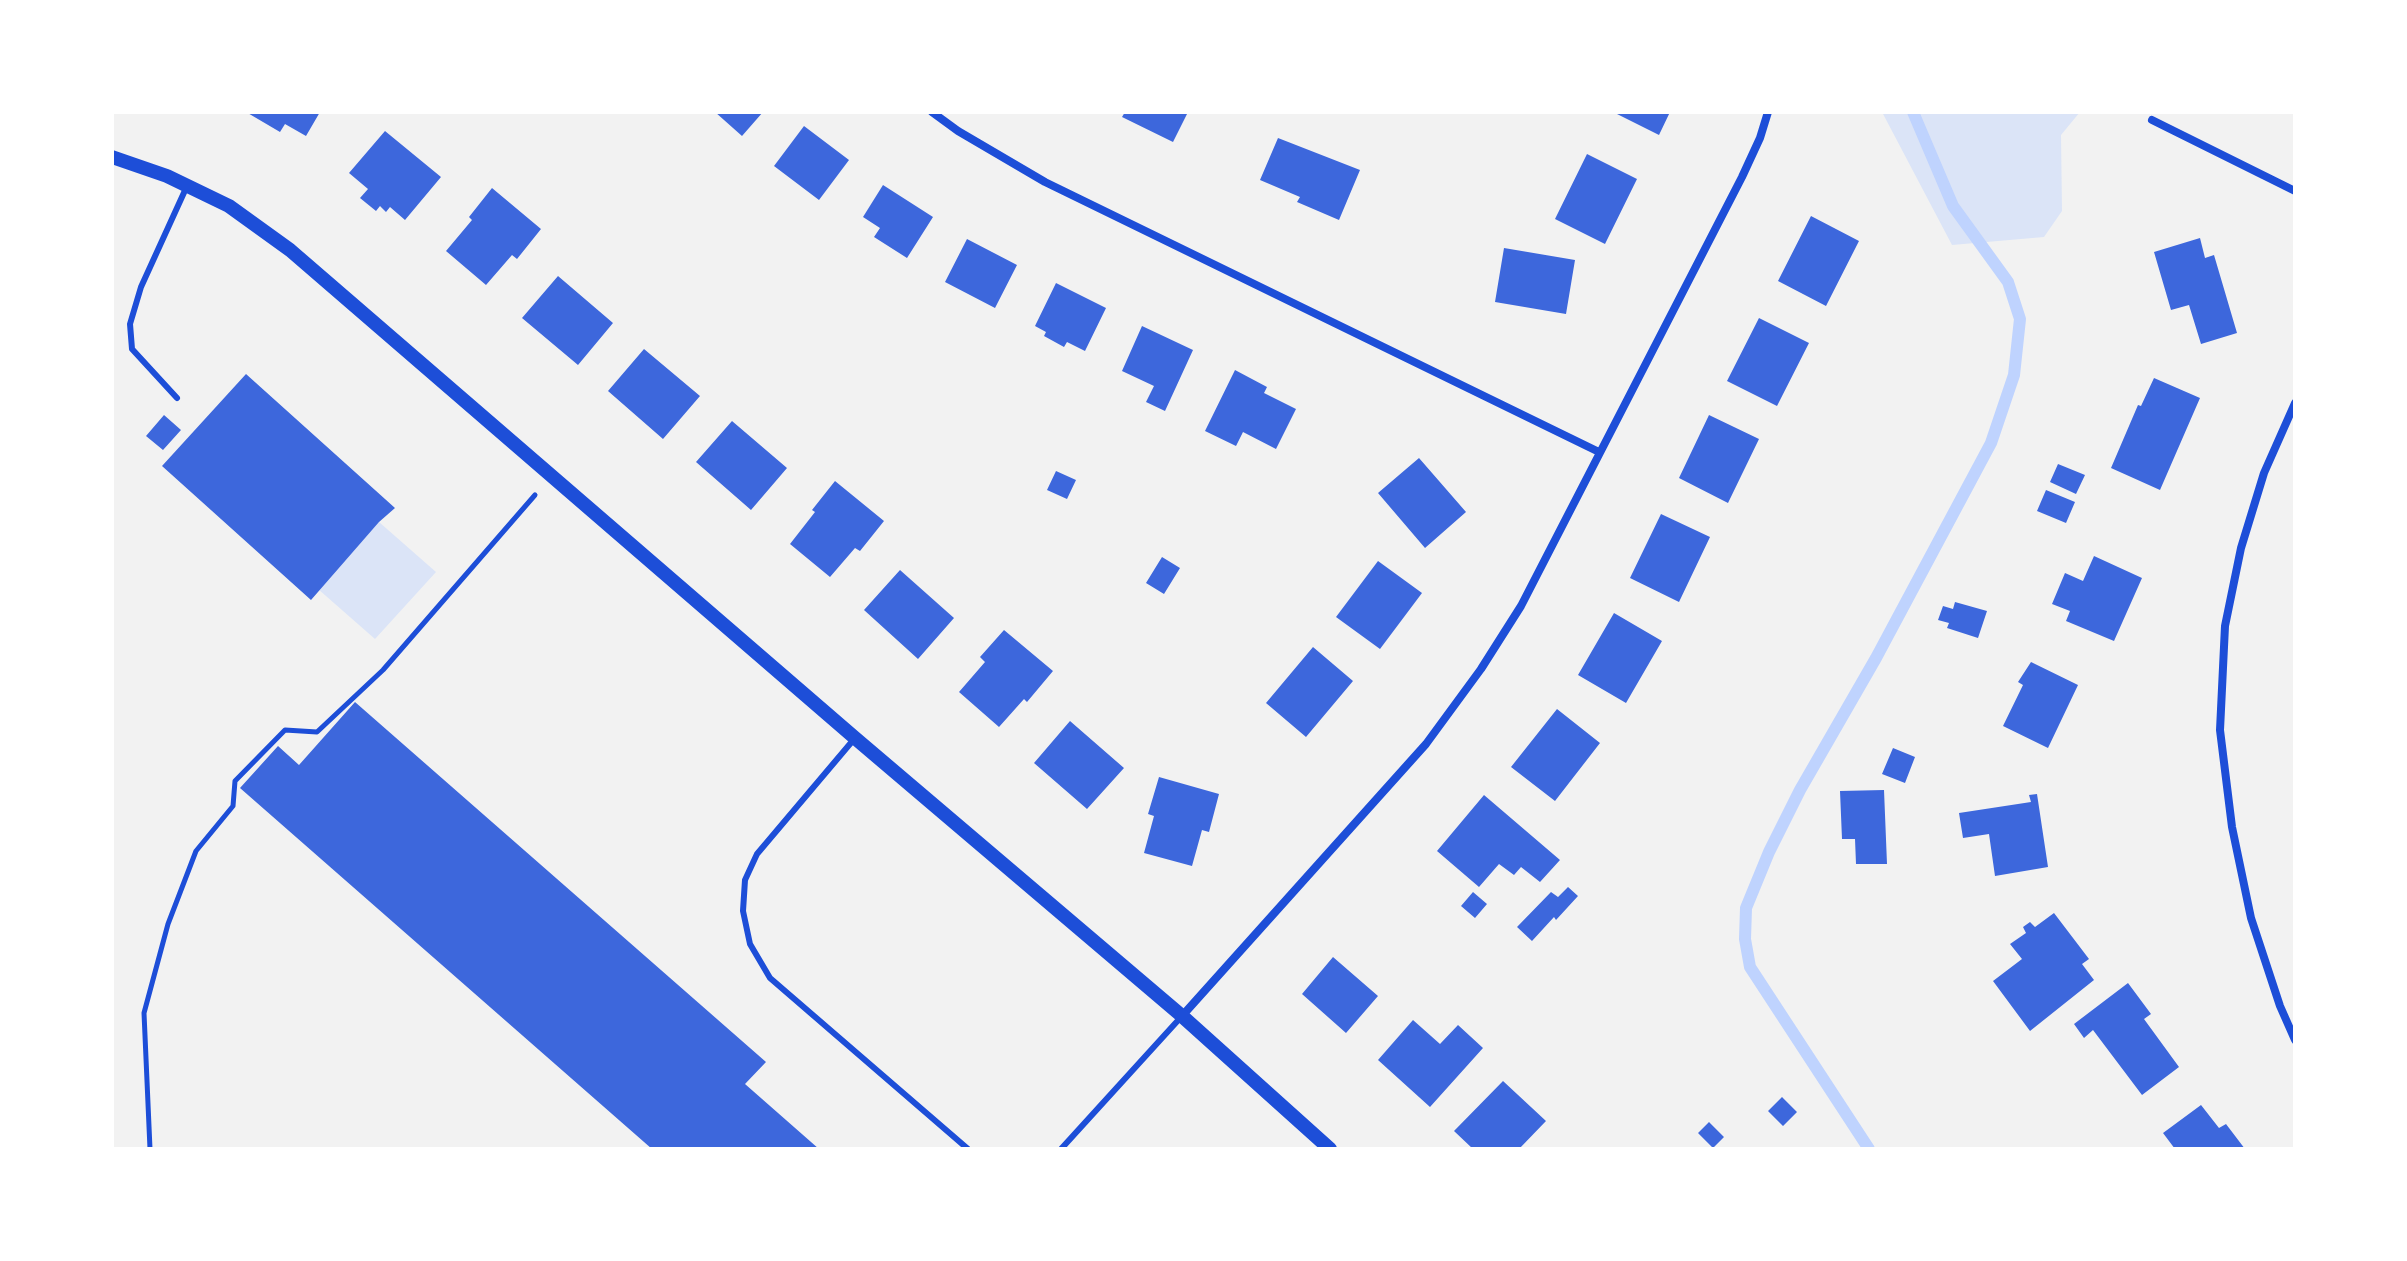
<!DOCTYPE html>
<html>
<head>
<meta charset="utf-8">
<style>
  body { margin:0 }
  #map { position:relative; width:2407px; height:1261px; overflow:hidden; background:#f2f2f2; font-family:"Public Sans",sans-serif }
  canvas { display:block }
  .frame { position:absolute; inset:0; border:114px solid #fff; pointer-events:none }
</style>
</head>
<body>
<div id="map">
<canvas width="2407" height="1261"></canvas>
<div class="frame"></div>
</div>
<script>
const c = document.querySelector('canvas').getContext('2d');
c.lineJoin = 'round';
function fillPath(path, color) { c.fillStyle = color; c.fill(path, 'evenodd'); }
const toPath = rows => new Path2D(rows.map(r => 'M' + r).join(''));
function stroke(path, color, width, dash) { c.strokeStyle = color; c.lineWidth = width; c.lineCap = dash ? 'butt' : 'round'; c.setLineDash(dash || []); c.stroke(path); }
const green = toPath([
  [1882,112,2080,112,2061,135,2062,211,2044,237,1952,245],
  [379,522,436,572,375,639,318,589]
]);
const stream = toPath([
  [1869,1149,1750,967,1745,939,1746,908,1769,852,1800,790,1876,658,1991,443,2014,375,2020,319,2008,282,1953,206,1913,112]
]);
const building = toPath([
  [246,112,320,112,306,136,285,124,280,132],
  [715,112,763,112,742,136],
  [1125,112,1188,112,1173,142,1122,117],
  [1613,112,1670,112,1659,135],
  [804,126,849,160,819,200,774,166],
  [385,131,441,177,405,220,390,207,386,212,380,206,376,211,360,198,368,189,349,173],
  [1278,138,1360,170,1339,220,1297,202,1300,197,1260,180],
  [1587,154,1637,179,1605,244,1555,219],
  [883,185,933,217,907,258,874,237,880,228,863,217],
  [492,188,541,229,517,259,512,255,486,285,446,251,472,220,469,217],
  [1811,216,1859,241,1826,306,1778,281],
  [2200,238,2205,258,2214,255,2237,333,2201,344,2189,305,2171,310,2154,252],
  [967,239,1017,265,995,308,945,282],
  [1504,248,1575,260,1566,314,1495,302],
  [558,276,613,323,578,365,522,318],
  [1056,283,1106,308,1085,351,1067,342,1064,347,1044,336,1046,332,1035,326],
  [1759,318,1809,343,1777,406,1727,381],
  [1142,326,1193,350,1165,411,1146,402,1154,386,1122,371],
  [644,349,700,396,663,439,608,391],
  [1235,370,1267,387,1264,393,1296,409,1276,449,1243,432,1236,446,1205,431],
  [246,374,395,508,379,522,311,600,162,466],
  [2154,378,2200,398,2160,490,2111,468,2138,405,2141,406],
  [164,415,181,430,163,450,146,436],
  [1709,415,1759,439,1728,503,1679,478],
  [732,421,787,468,751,510,696,462],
  [1419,458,1466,512,1425,548,1378,493],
  [2058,464,2085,475,2076,494,2050,482],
  [1056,471,1076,480,1067,499,1047,490],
  [835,481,884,521,860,551,855,548,830,577,790,544,815,512,812,510],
  [2046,490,2075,502,2066,523,2037,511],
  [1661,514,1710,537,1679,602,1630,578],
  [2094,556,2142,578,2114,641,2066,621,2070,611,2052,604,2065,573,2083,581],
  [1162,557,1180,568,1164,594,1146,583],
  [1378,561,1422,593,1380,649,1336,617],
  [900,570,954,618,918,659,864,610],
  [1955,602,1987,611,1978,638,1947,628,1949,623,1938,620,1943,606,1953,609],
  [1614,613,1662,641,1626,703,1578,675],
  [1004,630,1053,671,1027,702,1024,699,999,727,959,692,985,662,980,657],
  [1313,647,1353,681,1306,737,1266,703],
  [2031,662,2078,685,2048,748,2003,726,2023,685,2018,682],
  [355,702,766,1062,745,1084,819,1149,652,1149,240,788,278,746,299,765],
  [1557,709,1600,743,1555,801,1511,767],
  [1070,721,1124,768,1087,809,1034,763],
  [1893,748,1915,757,1905,783,1882,774],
  [1159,777,1219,794,1209,832,1202,830,1192,866,1144,853,1154,816,1148,814],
  [1884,790,1887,864,1856,864,1855,839,1842,839,1840,791],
  [2037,794,2048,867,1995,876,1989,834,1963,838,1959,813,2031,802,2029,795],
  [1484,795,1560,860,1540,882,1521,867,1514,875,1499,864,1479,887,1437,851],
  [1568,887,1578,896,1556,920,1554,917,1532,941,1517,927,1551,892,1558,897],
  [1473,892,1487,904,1475,918,1461,906],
  [2054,913,2089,959,2082,964,2094,980,2030,1031,1993,981,2022,959,2010,944,2026,933,2023,927,2030,922,2035,927],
  [1333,957,1378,996,1346,1033,1302,994],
  [2128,983,2151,1014,2144,1019,2179,1067,2142,1095,2093,1030,2084,1038,2074,1024],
  [1413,1020,1440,1044,1458,1025,1483,1048,1430,1107,1378,1060],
  [1503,1081,1546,1121,1519,1149,1473,1149,1454,1131],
  [1782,1097,1797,1112,1783,1126,1768,1111],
  [2201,1105,2219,1128,2226,1124,2245,1149,2175,1149,2163,1133],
  [1709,1122,1724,1137,1713,1148,1698,1133]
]);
const path = toPath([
  [150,1149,144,1013,168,924,196,851,233,806,235,781,285,730,317,732,383,670,535,495]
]);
const service = toPath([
  [177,398,132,349,130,324,141,287,187,186],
  [855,738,757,854,745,880,743,911,750,944,770,978,968,1149],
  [1061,1149,1182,1016]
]);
const minor = toPath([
  [932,112,958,131,1045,182,1599,452],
  [2152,120,2295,191],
  [2295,403,2264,473,2241,548,2225,626,2220,730,2232,827,2251,918,2280,1006,2295,1040],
  [1182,1016,1426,744,1481,669,1521,606,1742,177,1760,138,1768,112]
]);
const tertiary = toPath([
  [112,157,167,176,229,206,290,250,855,738,1182,1016,1330,1149]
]);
fillPath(green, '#dbe4f7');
stroke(stream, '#bfd3fe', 12);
fillPath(building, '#3d67dc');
stroke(path, '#1d4ed8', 5);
stroke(service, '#1d4ed8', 6);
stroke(minor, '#1d4ed8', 8);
stroke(tertiary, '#1d4ed8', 14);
</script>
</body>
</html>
